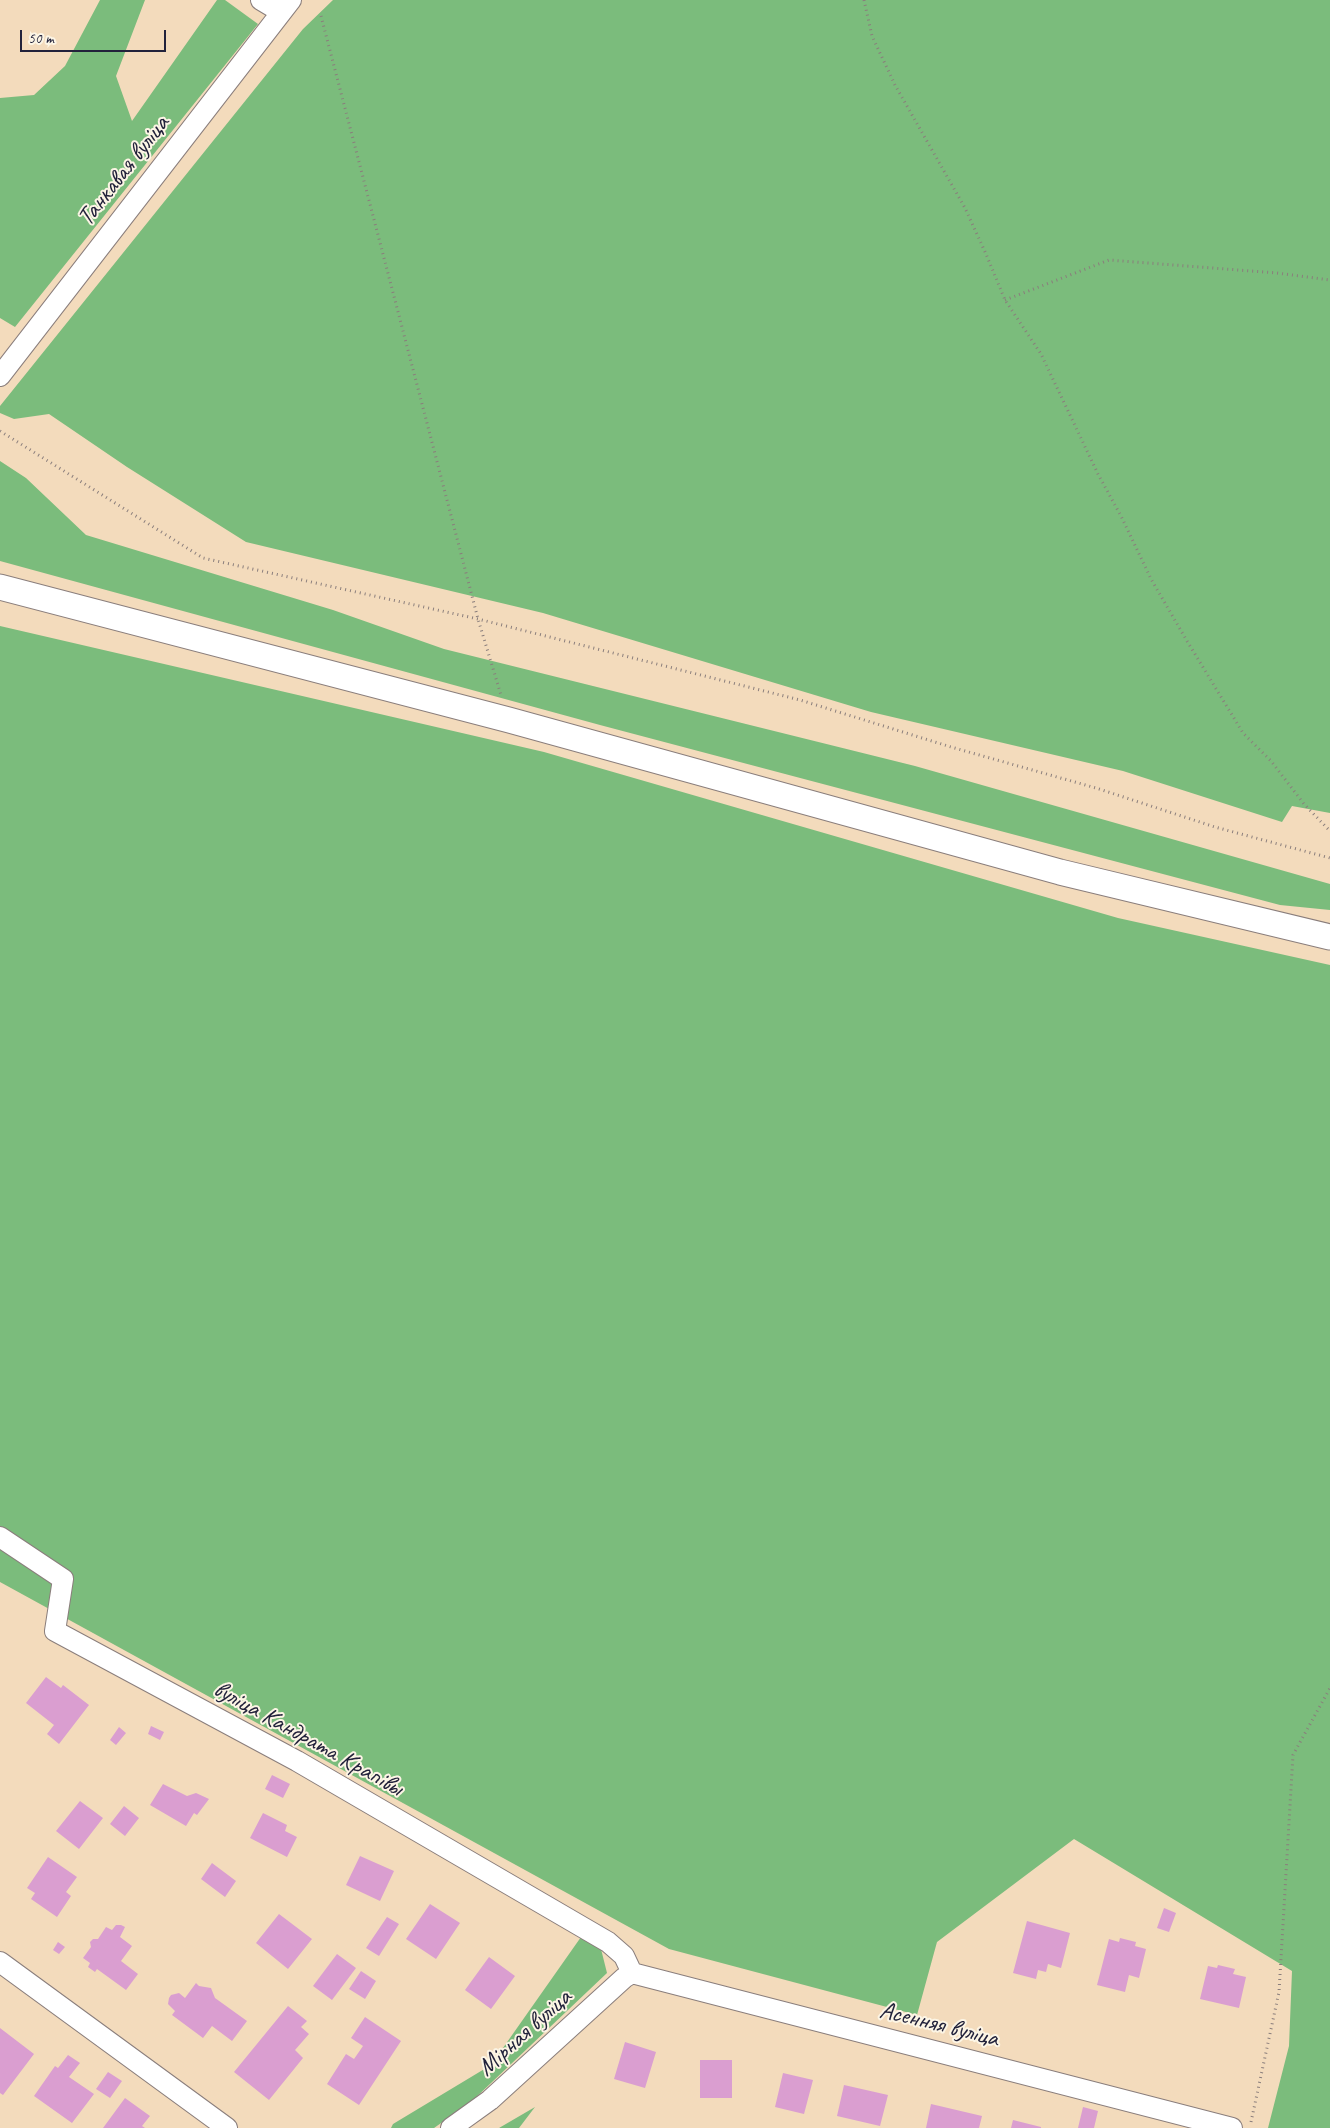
<!DOCTYPE html>
<html>
<head>
<meta charset="utf-8">
<style>
  body { margin:0 }
  #map { position:relative; width:1330px; height:2128px; overflow:hidden; background:#f3dbbc; font-family:Caveat,sans-serif }
  canvas { display:block }
  .scale { position:absolute; left:20px; top:30px; width:146px; height:22px; box-sizing:border-box; border:2px solid #22223b; border-top:0; padding-left:6px; font-size:15px; line-height:18px; white-space:nowrap; color:#22223b; -webkit-text-stroke:4px #fcf5e5; paint-order:stroke }
</style>
</head>
<body>
<div id="map">
<canvas width="1330" height="2128"></canvas>
<div class="scale">50 m</div>
</div>
<script>
const c = document.querySelector('canvas').getContext('2d');
c.lineJoin = 'round';
function fillPath(path, color) { c.fillStyle = color; c.fill(path, 'evenodd'); }
const toPath = rows => new Path2D(rows.map(r => 'M' + r).join(''));
function stroke(path, color, width, dash) { c.strokeStyle = color; c.lineWidth = width; c.lineCap = dash ? 'butt' : 'round'; c.setLineDash(dash || []); c.stroke(path); }
function write(font, color, halo, rows, align = 'center') {
  c.font = font + ' Caveat,sans-serif'; c.lineWidth = 4; c.setLineDash([]); c.textBaseline = 'middle'; c.strokeStyle = halo; c.fillStyle = color; for (const [text, x, y, turn = 0] of rows) {
    c.save(); c.translate(x, y); c.rotate((+turn || 0) * Math.PI / 180); c.textAlign = isNaN(turn) ? turn : align; if (halo) c.strokeText(text, 0, 0); c.fillText(text, 0, 0); c.restore();
  }
}
const forest = toPath([
  [100,0,145,0,116,76,132,121,217,0,225,0,258,24,15,327,0,318,0,98,34,95,65,66],
  [333,0,1330,0,1330,813,1292,806,1282,822,1123,771,871,712,543,613,246,542,127,467,49,414,14,419,0,413,0,406,303,29],
  [0,461,26,478,86,535,333,610,444,649,915,766,1330,884,1330,910,1280,905,600,725,0,561],
  [0,626,544,752,1118,918,1330,965,1330,2128,1268,2128,1289,2046,1292,1971,1074,1839,937,1942,917,2015,669,1949,0,1582],
  [581,1937,601,1949,607,1973,471,2102,434,2128,391,2128,393,2124,491,2065],
  [535,2107,519,2128,499,2128]
]);
const building = toPath([
  [46,1677,61,1688,63,1685,89,1705,59,1744,47,1734,54,1725,26,1703],
  [151,1726,164,1732,160,1740,148,1734],
  [119,1727,126,1733,116,1745,110,1740],
  [272,1775,290,1784,283,1798,265,1789],
  [163,1784,187,1796,196,1793,209,1799,197,1815,194,1813,186,1826,150,1805],
  [80,1801,103,1818,79,1849,56,1831],
  [124,1806,139,1818,125,1836,110,1824],
  [263,1813,287,1825,285,1831,297,1837,287,1857,250,1838],
  [360,1856,394,1871,380,1901,346,1885],
  [48,1857,77,1877,66,1892,71,1896,57,1917,31,1899,35,1893,27,1888],
  [212,1863,236,1881,225,1897,201,1879],
  [430,1904,460,1923,436,1959,406,1939],
  [1164,1908,1176,1913,1169,1932,1157,1928],
  [279,1914,312,1939,288,1969,256,1943],
  [387,1917,399,1924,379,1956,366,1948],
  [1027,1921,1070,1933,1061,1968,1048,1964,1046,1972,1038,1970,1036,1979,1013,1973],
  [116,1925,121,1925,125,1927,120,1937,132,1946,121,1961,138,1974,126,1990,97,1969,95,1972,88,1967,90,1963,83,1958,91,1947,90,1942,93,1939,98,1939,106,1927,112,1930],
  [1120,1938,1136,1942,1135,1946,1146,1949,1139,1978,1129,1975,1125,1992,1097,1985,1109,1939,1119,1942],
  [58,1942,65,1947,59,1954,53,1950],
  [337,1954,356,1968,332,2000,313,1986],
  [489,1957,515,1976,491,2009,465,1990],
  [1218,1965,1235,1969,1233,1974,1246,1977,1239,2008,1200,1999,1208,1966,1217,1968],
  [361,1971,376,1981,365,1999,349,1989],
  [196,1983,199,1986,211,1988,215,1998,247,2021,232,2041,212,2026,203,2038,172,2015,175,2011,168,2004,169,1998,171,1995,179,1993,185,1998],
  [288,2006,307,2021,301,2027,309,2034,295,2050,303,2058,269,2100,234,2072],
  [365,2017,401,2041,359,2105,327,2084,346,2054,354,2059,363,2046,351,2038],
  [0,2028,34,2054,3,2095,0,2093],
  [625,2042,656,2052,645,2088,614,2079],
  [68,2055,80,2063,69,2077,94,2094,72,2123,34,2096,55,2066,58,2068],
  [700,2060,732,2060,732,2098,700,2098],
  [108,2072,122,2081,110,2098,96,2089],
  [783,2073,813,2080,804,2114,775,2107],
  [844,2085,888,2095,880,2126,837,2116],
  [125,2098,150,2116,142,2126,145,2128,103,2128],
  [931,2104,982,2116,979,2128,926,2128],
  [1083,2107,1098,2111,1094,2128,1078,2128],
  [1013,2120,1041,2127,1041,2128,1011,2128]
]);
const path = toPath([
  [864,0,872,36,895,85,965,208,986,254,1005,300,1041,354,1098,474,1122,518,1151,579,1187,641,1243,733,1271,761,1304,804,1330,831],
  [321,16,478,619,501,695],
  [1005,300,1109,260,1277,273,1330,280],
  [0,431,203,558,478,619,800,700,951,747,1096,788,1215,827,1330,858],
  [1251,2122,1279,1992,1293,1755,1330,1688]
]);
const minor = toPath([
  [261,0,281,12],
  [0,376,291,0],
  [0,1537,63,1579,55,1631,297,1761,608,1942,624,1956,632,1973],
  [0,1962,227,2128],
  [632,1973,1232,2128],
  [451,2128,490,2100,624,1978,632,1973]
]);
const major = toPath([
  [0,587,509,720,1060,872,1330,937]
]);
const streetNames = [
  ["Танкавая вуліца",124,171,-52],
  ["вуліца Кандрата Крапівы",308,1739,29],
  ["Асенняя вуліца",939,2025,14],
  ["Мірная вуліца",525,2033,-42]
];
fillPath(forest, '#7bbc7c');
fillPath(building, '#da9ed0');
stroke(minor, '#8a7e7c', 22);
stroke(major, '#8a7e7c', 27);
stroke(path, '#8a7e7c', 3, [1, 4]);
stroke(minor, '#fff', 20);
stroke(major, '#fff', 25);
write('25px', '#22223b', '#fcf5e5', streetNames);
</script>
</body>
</html>
